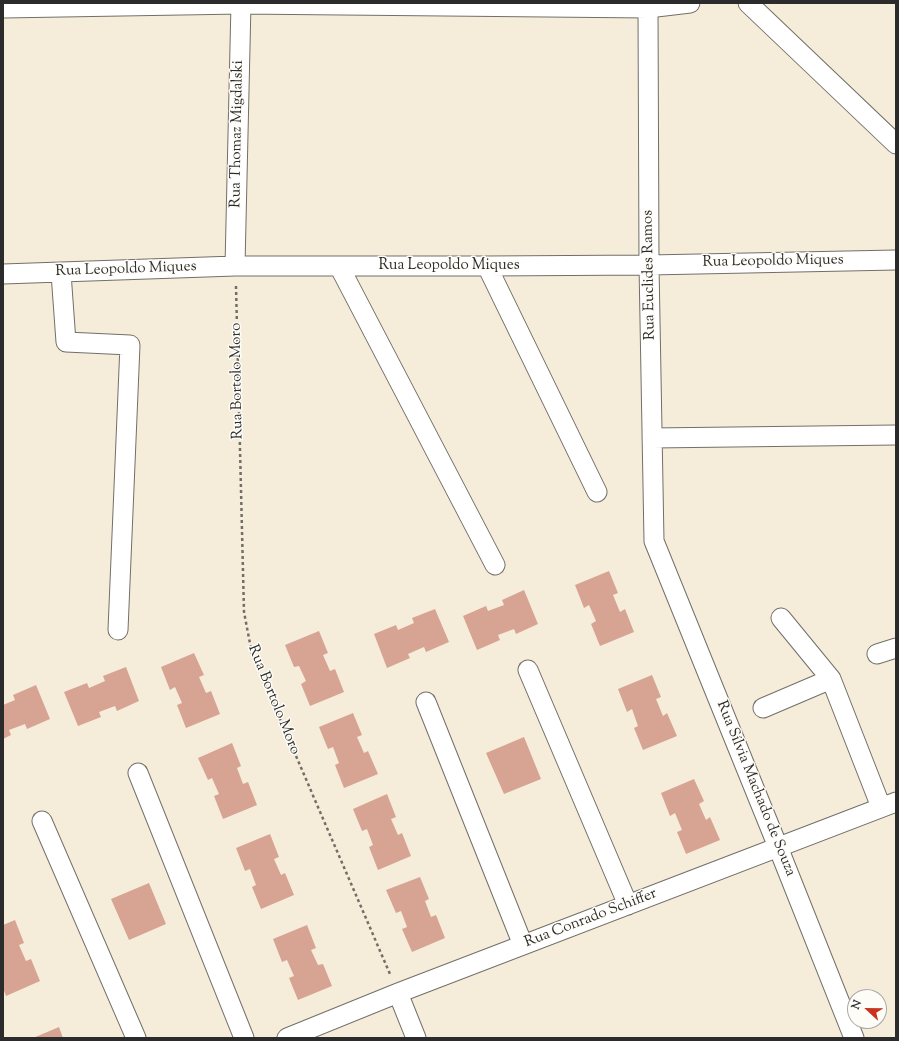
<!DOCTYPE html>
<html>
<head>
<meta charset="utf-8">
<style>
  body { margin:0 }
  #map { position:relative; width:899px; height:1041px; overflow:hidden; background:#f6ecda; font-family:"Sorts Mill Goudy",serif }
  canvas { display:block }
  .frame { position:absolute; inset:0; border:4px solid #2b2b2b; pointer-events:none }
  .north { position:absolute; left:847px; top:989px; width:40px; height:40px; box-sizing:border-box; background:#fdfcf7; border:1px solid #a9a8a5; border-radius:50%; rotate:292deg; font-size:11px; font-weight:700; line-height:16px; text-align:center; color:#2b2b2b }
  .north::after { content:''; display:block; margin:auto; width:14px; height:18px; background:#c8321e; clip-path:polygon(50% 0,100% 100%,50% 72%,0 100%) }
</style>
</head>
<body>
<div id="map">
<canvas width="899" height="1041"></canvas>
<div class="frame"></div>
<div class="north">N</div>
</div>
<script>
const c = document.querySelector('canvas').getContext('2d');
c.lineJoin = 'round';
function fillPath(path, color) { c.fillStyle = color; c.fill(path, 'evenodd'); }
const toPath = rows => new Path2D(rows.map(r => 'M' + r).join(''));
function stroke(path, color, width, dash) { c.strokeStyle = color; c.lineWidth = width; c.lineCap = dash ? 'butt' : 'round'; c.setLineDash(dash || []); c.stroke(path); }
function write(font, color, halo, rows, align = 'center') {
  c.font = font + ' "Sorts Mill Goudy",serif'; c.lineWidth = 3; c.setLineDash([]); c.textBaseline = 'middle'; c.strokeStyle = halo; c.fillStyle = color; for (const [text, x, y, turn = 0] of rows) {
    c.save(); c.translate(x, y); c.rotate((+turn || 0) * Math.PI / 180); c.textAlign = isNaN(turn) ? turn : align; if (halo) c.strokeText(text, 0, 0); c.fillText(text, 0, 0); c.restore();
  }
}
const building = toPath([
  [609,571,618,593,613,595,620,612,625,609,634,632,600,646,591,624,596,621,589,605,584,608,575,585],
  [524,590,538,624,516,634,514,629,498,635,500,640,477,650,463,616,486,606,488,611,504,605,502,600],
  [435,609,449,642,426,652,424,647,408,654,410,658,387,668,374,634,396,625,398,630,414,623,412,618],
  [319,631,328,653,323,655,330,671,335,669,344,692,310,706,301,684,306,681,299,666,294,667,285,645],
  [194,653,204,675,199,677,206,693,211,691,220,714,186,728,177,705,182,703,175,687,170,690,161,667],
  [126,667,139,701,117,711,115,706,99,712,101,717,78,726,64,692,87,683,89,688,105,681,103,676],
  [652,675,661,697,656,699,663,716,667,713,677,736,643,750,634,728,638,726,632,709,627,712,618,689],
  [36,685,50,719,27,729,25,724,9,730,11,735,3,739,3,705,15,700,13,695],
  [353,713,362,735,357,737,364,753,368,751,378,774,344,788,335,765,339,763,333,747,328,749,319,727],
  [524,737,541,779,504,794,486,753],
  [232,743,241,766,237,768,243,784,248,782,257,805,223,819,214,796,219,794,212,778,208,780,198,758],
  [694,779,704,801,699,804,706,820,710,817,720,840,686,854,677,832,682,830,675,813,670,816,661,793],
  [387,794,396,817,391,819,398,835,402,833,411,856,378,870,369,847,373,845,367,829,362,831,353,809],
  [270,834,279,857,274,859,281,875,285,873,294,895,261,909,252,887,256,885,250,869,245,871,236,848],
  [420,877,429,899,425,901,431,917,436,915,445,938,412,952,402,929,407,927,401,911,396,913,386,890],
  [149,883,166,924,129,940,111,899],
  [15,920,24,943,19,945,26,961,31,959,40,981,6,996,3,988,3,925],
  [307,925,316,948,311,950,318,965,323,964,332,986,298,1000,289,978,294,976,287,960,282,962,273,939],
  [59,1027,63,1038,33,1038]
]);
const path = toPath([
  [236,286,244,612,252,654,390,974]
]);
const minor = toPath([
  [748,3,896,144],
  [3,8,241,4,648,8,690,3],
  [648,8,649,265,654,541,778,847,854,1038],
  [235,266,241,3],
  [339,266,495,565],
  [487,266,597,492],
  [61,273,66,342,130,345,118,630],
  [3,274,235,266,487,266,649,265,896,260],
  [652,438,896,435],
  [781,618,831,679,881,807],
  [877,654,896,648],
  [528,670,628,905],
  [426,702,523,945],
  [763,708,831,679],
  [138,773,244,1038],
  [42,821,136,1038],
  [398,993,416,1038],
  [287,1038,398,993,896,802]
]);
const streetNames = [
  ["Rua Thomaz Migdalski",238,134,-89],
  ["Rua Leopoldo Miques",773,262,-1],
  ["Rua Leopoldo Miques",449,266],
  ["Rua Leopoldo Miques",126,270,-2],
  ["Rua Euclides Ramos",650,275,-91],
  ["Rua Bortolo Moro",238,381,-91],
  ["Rua Bortolo Moro",273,700,68],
  ["Rua Sílvia Machado de Souza",755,789,68],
  ["Rua Conrado Schiffer",591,919,-21]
];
fillPath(building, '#d7a494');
stroke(minor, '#726f68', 21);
stroke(path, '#726f68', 2.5, [3, 3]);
stroke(minor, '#fff', 19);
write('15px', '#2b2b2b', '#fdfcf7', streetNames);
</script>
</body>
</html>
